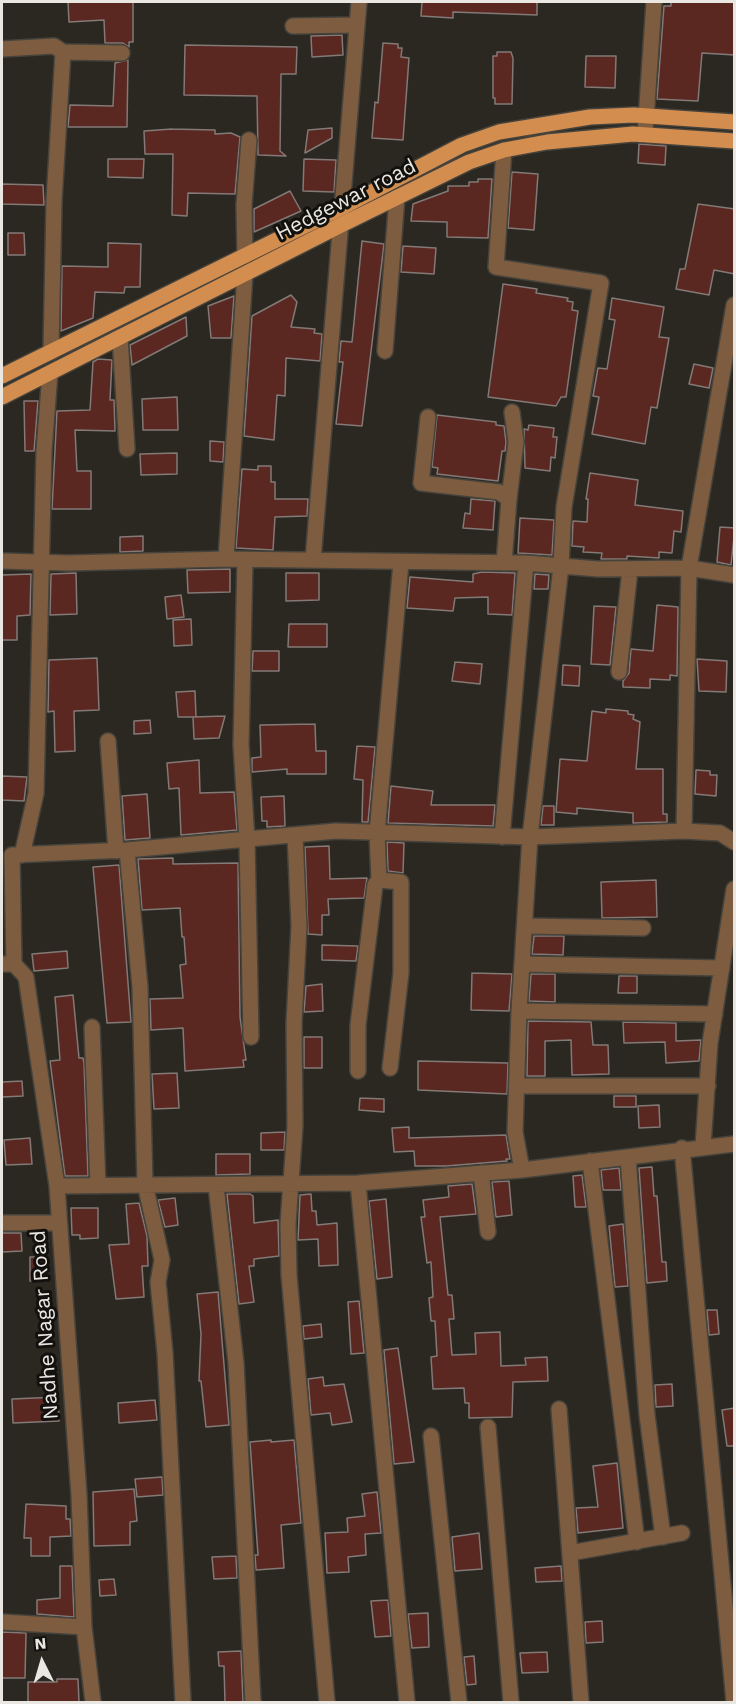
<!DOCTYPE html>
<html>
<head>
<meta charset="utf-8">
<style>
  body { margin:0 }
  #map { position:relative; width:736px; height:1704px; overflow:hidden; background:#2b2821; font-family:"Work Sans",sans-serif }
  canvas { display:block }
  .frame { position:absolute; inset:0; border:3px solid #eae7e3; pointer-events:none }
  .north { position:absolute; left:12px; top:1632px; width:60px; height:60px; -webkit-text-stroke:4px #12110e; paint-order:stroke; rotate:355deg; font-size:16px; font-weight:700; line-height:24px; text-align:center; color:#eae7e3 }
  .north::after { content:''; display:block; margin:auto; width:21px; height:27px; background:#eae7e3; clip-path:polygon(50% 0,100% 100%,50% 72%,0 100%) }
</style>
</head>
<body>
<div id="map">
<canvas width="736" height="1704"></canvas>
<div class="frame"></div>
<div class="north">N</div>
</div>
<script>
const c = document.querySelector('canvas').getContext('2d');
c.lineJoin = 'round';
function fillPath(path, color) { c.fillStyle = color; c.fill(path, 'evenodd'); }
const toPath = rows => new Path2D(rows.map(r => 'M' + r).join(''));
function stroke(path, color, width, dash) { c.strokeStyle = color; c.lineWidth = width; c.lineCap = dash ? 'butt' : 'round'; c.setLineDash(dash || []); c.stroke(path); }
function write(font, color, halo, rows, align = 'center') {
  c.font = font + ' "Work Sans",sans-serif'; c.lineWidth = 6; c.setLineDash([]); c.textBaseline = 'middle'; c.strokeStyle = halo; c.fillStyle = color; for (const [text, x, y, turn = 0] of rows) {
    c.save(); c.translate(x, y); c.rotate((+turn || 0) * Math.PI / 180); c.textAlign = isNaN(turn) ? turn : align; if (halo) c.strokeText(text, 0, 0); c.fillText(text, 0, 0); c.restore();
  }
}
const building = toPath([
  [68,2,133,2,133,42,129,42,129,47,123,43,105,43,104,20,69,22,68,2],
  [422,2,537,2,537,15,453,12,453,18,421,16,422,2],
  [671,2,735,2,735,55,702,53,698,101,657,99,664,6,671,6,671,2],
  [342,35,343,55,312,57,311,36,342,35],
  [383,43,398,44,398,48,402,48,401,57,409,58,403,140,372,138,375,102,378,103,383,43],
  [185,45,297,47,296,74,281,74,280,151,286,156,258,155,257,96,184,95,185,45],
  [497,52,511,52,513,58,512,104,495,104,495,98,493,98,493,56,497,56,497,52],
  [586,56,616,56,615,88,585,87,586,56],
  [128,60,127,127,68,127,70,105,113,106,115,63,128,60],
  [332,128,332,138,305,153,308,130,332,128],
  [172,129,215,130,215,134,231,133,240,137,235,194,188,193,187,216,172,215,173,154,145,154,144,131,172,129],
  [639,144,666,146,665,165,638,163,639,144],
  [108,159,144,159,143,178,108,177,108,159],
  [304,159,336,160,334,192,303,191,304,159],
  [512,172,538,174,534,230,508,228,512,172],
  [478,179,492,179,488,238,447,237,447,222,411,221,413,204,448,191,448,186,469,186,469,182,478,182,478,179],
  [2,184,43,185,44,205,2,204,2,184],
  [290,191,301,211,254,232,254,209,290,191],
  [698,204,735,209,735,274,714,270,709,295,676,289,680,269,685,269,698,204],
  [8,233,24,233,25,255,8,255,8,233],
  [362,241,384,244,362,426,336,424,343,362,339,362,341,341,352,342,362,241],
  [108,243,141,244,140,287,125,287,124,293,95,292,93,318,61,331,62,266,108,267,108,243],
  [403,246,436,248,434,274,401,272,403,246],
  [503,284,537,289,536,293,568,298,567,301,573,302,572,310,578,311,566,397,561,397,556,406,488,397,503,284],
  [291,295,297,302,291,327,315,329,314,333,322,334,320,361,286,358,285,396,277,395,274,440,244,436,252,316,291,295],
  [234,296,231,338,211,338,208,306,234,296],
  [612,298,664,307,659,337,669,338,657,408,651,407,645,444,592,434,599,397,593,396,598,368,607,369,615,320,609,319,612,298],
  [186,317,187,336,132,365,130,345,186,317],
  [98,359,112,360,110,400,114,400,115,431,75,430,77,471,91,471,91,509,52,509,57,411,90,410,93,362,98,359],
  [694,364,713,368,709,388,689,384,694,364],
  [177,397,178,430,143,430,142,399,177,397],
  [24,401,38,401,34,451,25,451,24,401],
  [437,415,496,422,496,425,504,426,506,442,505,451,502,451,498,481,437,474,438,468,432,467,437,415],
  [529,425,554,428,553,437,557,437,555,458,551,457,550,471,525,468,524,429,528,430,529,425],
  [210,441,224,442,223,462,210,461,210,441],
  [177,453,177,474,141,475,140,454,177,453],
  [258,466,271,466,271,482,275,482,275,499,308,499,307,516,275,517,273,550,236,548,242,469,258,470,258,466],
  [590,473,638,480,635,505,683,511,681,532,674,531,672,553,659,552,659,558,627,556,627,559,601,559,602,553,583,552,584,547,572,546,573,521,587,522,588,499,586,499,590,473],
  [471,499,495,501,493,530,463,528,465,513,470,514,471,499],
  [520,518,554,520,552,555,518,553,520,518],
  [720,527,735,528,731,565,717,562,720,527],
  [143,536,143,551,120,552,120,537,143,536],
  [230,569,230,592,188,593,187,570,230,569],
  [482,572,515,573,512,615,488,614,488,597,455,598,453,611,407,608,410,577,473,582,473,574,482,572],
  [76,573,77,614,50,615,51,574,76,573],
  [286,573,319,573,319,600,286,601,286,573],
  [31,574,30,615,17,616,17,640,2,640,2,575,31,574],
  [535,574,549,575,548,589,534,589,535,574],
  [181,595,184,617,167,619,165,597,181,595],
  [657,605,678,607,677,676,670,675,670,680,650,679,650,688,623,687,623,681,629,673,631,649,653,651,657,605],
  [594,606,616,607,610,665,591,664,594,606],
  [191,619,192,645,174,646,173,620,191,619],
  [289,624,327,624,327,647,288,647,289,624],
  [253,651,279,651,279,671,252,671,253,651],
  [97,658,99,710,74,711,75,751,55,752,54,711,48,712,49,660,97,658],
  [697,659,727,661,726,692,699,691,697,659],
  [455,662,482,664,480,684,452,681,455,662],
  [563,665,580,666,579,686,562,685,563,665],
  [195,691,196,717,178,717,176,692,195,691],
  [606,709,628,711,628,714,634,715,633,719,640,722,636,769,663,769,663,814,667,814,667,822,633,823,633,813,577,808,577,814,556,812,560,759,587,761,592,711,606,713,606,709],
  [225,716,219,738,194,739,193,717,225,716],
  [150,720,151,733,134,734,134,721,150,720],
  [315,724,316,751,326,751,326,774,287,774,287,769,252,772,252,758,261,757,260,725,315,724],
  [357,746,375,747,368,822,362,822,363,780,354,779,357,746],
  [199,760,200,793,234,792,237,830,181,835,179,788,169,789,167,763,199,760],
  [696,770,710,771,710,775,717,775,716,796,695,794,696,770],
  [2,776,27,777,24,801,2,800,2,776],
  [391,786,433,791,431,805,495,805,493,826,388,823,391,786],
  [147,794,150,838,125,840,122,796,147,794],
  [284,796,285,826,267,827,267,821,262,821,261,797,284,796],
  [543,806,554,806,554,825,541,825,543,806],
  [387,842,404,843,403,873,388,871,387,842],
  [329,846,330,879,367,878,364,898,328,899,329,915,322,915,322,935,308,934,305,847,329,846],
  [173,858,173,864,238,863,240,1017,246,1060,243,1060,244,1067,185,1071,183,1028,151,1030,150,999,183,998,180,965,186,964,184,937,182,937,180,908,142,910,138,859,173,858],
  [119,865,131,1022,107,1023,93,867,119,865],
  [656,880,657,917,602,918,601,882,656,880],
  [534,936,564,936,563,955,532,954,534,936],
  [322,945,358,946,356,961,322,960,322,945],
  [67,951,68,968,34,971,32,954,67,951],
  [472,973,512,974,509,1011,471,1010,472,973],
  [531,974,555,974,555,1002,529,1001,531,974],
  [619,976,637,976,637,993,618,993,619,976],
  [322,984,323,1011,304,1012,306,986,322,984],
  [73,995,79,1058,83,1058,84,1063,88,1176,65,1176,50,1061,60,1060,55,997,73,995],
  [528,1021,591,1022,593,1045,608,1045,609,1074,572,1075,571,1040,545,1041,545,1076,527,1076,528,1021],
  [623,1022,676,1023,676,1041,701,1040,699,1061,666,1063,665,1042,624,1043,623,1022],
  [304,1037,322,1037,322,1068,304,1068,304,1037],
  [418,1061,508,1063,507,1094,418,1090,418,1061],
  [177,1073,179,1108,154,1109,152,1074,177,1073],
  [22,1081,23,1096,2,1097,2,1082,22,1081],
  [614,1096,636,1096,636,1107,614,1107,614,1096],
  [360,1098,384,1099,384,1112,359,1110,360,1098],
  [659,1105,660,1127,639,1128,638,1106,659,1105],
  [409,1127,409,1138,506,1135,510,1159,506,1159,507,1161,446,1166,415,1166,414,1151,394,1152,392,1128,409,1127],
  [285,1132,284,1150,261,1150,261,1133,285,1132],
  [30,1138,32,1164,6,1165,4,1140,30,1138],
  [216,1154,250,1154,250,1174,216,1175,216,1154],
  [652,1167,654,1196,657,1196,662,1262,666,1262,667,1281,647,1283,639,1168,652,1167],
  [619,1168,621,1190,603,1190,601,1170,619,1168],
  [582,1175,586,1207,575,1207,573,1176,582,1175],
  [509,1181,512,1215,496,1217,492,1182,509,1181],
  [472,1184,476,1214,440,1217,448,1295,452,1295,454,1319,449,1319,452,1355,476,1354,475,1333,500,1332,501,1366,526,1365,525,1358,547,1357,548,1381,513,1382,512,1417,469,1418,469,1403,465,1403,464,1388,433,1389,431,1357,437,1356,435,1321,431,1321,429,1298,433,1297,431,1262,427,1263,421,1217,425,1217,423,1200,449,1197,448,1186,472,1184],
  [227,1194,250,1194,253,1196,254,1223,278,1220,279,1256,254,1259,254,1266,249,1266,254,1302,239,1304,227,1194],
  [311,1194,312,1211,316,1211,317,1225,337,1223,338,1265,319,1266,318,1239,298,1240,300,1195,311,1194],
  [175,1198,178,1225,165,1227,158,1200,175,1198],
  [386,1199,392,1277,377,1279,369,1201,386,1199],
  [139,1203,147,1236,148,1266,142,1266,144,1297,116,1299,109,1245,129,1244,126,1204,139,1203],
  [71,1208,98,1208,98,1238,80,1239,80,1235,72,1235,71,1208],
  [623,1224,628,1286,615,1287,609,1226,623,1224],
  [2,1233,21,1233,22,1251,2,1252,2,1233],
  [30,1257,46,1257,46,1281,30,1281,30,1257],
  [218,1292,229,1425,206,1427,201,1381,199,1381,201,1334,197,1294,218,1292],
  [359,1301,364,1353,351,1354,348,1302,359,1301],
  [707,1310,717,1310,719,1334,709,1335,707,1310],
  [321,1324,322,1337,304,1339,303,1326,321,1324],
  [398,1348,414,1462,394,1464,384,1350,398,1348],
  [323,1377,324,1386,344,1384,352,1422,332,1425,330,1413,311,1415,308,1379,323,1377],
  [672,1384,673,1406,656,1407,655,1385,672,1384],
  [58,1397,59,1421,13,1423,12,1399,58,1397],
  [155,1400,157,1420,119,1423,118,1403,155,1400],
  [735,1408,735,1446,727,1446,722,1410,735,1408],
  [271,1440,271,1442,294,1440,301,1523,281,1525,284,1568,256,1570,255,1555,258,1555,250,1442,271,1440],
  [617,1463,623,1528,578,1533,576,1508,598,1507,593,1466,617,1463],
  [162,1477,163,1495,137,1497,135,1479,162,1477],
  [134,1489,137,1521,130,1522,130,1545,94,1546,93,1492,134,1489],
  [377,1492,381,1533,365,1534,366,1555,348,1557,349,1572,327,1573,325,1533,348,1532,347,1518,365,1516,362,1494,377,1492],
  [26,1504,66,1506,66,1519,70,1519,71,1536,50,1537,50,1556,31,1556,31,1538,24,1538,26,1504],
  [479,1533,482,1569,455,1571,452,1537,479,1533],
  [236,1556,237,1578,214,1579,212,1557,236,1556],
  [60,1566,72,1566,74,1617,37,1614,37,1600,60,1598,60,1566],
  [561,1566,562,1581,536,1582,535,1568,561,1566],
  [114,1579,116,1595,100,1596,99,1580,114,1579],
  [388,1600,391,1636,375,1637,371,1601,388,1600],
  [428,1613,429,1647,412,1648,408,1614,428,1613],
  [602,1621,603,1642,586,1643,585,1622,602,1621],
  [2,1632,26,1633,25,1678,2,1678,2,1632],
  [241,1651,243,1702,225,1702,224,1666,219,1666,218,1652,241,1651],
  [547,1652,548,1672,522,1673,520,1653,547,1652],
  [474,1656,476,1684,467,1685,464,1657,474,1656],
  [57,1679,78,1679,79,1702,28,1702,28,1682,57,1682,57,1679]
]);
const minor = toPath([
  [293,26,357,25],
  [2,49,54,46,63,52,54,201,51,352],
  [63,52,122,53],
  [645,134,654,2],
  [504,150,496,267,601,283,564,507,561,566,530,837,519,1011,515,1132,522,1170],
  [245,256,244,205,249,140],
  [120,337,127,449],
  [385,351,397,197],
  [428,417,421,483,499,492,509,499,504,563],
  [509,499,516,442,512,412],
  [226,559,245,274],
  [245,560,241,745,247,840,251,1037],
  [313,560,359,2],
  [2,561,68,563,226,559,526,563,598,569,689,568,734,575],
  [619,672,630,569],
  [108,741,116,851],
  [684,831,689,568,734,305],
  [295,835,299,926,294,1023,295,1126,288,1224,289,1275,327,1702],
  [502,837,526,563],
  [127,850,140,987,145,1184,162,1260,158,1282,165,1353,183,1702],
  [22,855,36,793,44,451,50,373],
  [379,880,401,882,401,973,390,1068],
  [525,926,643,928],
  [2,964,14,964,26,977,57,1186,79,1495,84,1627,93,1702],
  [14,964,12,855,127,850,336,831,530,837,684,831,720,833,734,842],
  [522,964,722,968],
  [519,1011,715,1014],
  [92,1027,98,1186],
  [358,1071,358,1025,375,885,379,880,377,833,401,563],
  [517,1086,708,1086],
  [703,1146,710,1043,734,889],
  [682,1148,734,1702],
  [628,1157,647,1415,663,1537],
  [590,1161,637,1542],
  [481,1173,488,1232],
  [358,1183,407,1702],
  [57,1186,358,1183,522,1170,734,1144],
  [216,1186,236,1363,253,1702],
  [2,1223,58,1223],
  [559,1409,581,1702],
  [488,1427,511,1702],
  [431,1436,459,1702],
  [570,1553,682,1533],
  [2,1622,84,1627]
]);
const major = toPath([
  [2,376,343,207,462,145,499,132,590,117,634,115,734,122],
  [2,397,341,225,469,162,504,150,547,142,633,134,734,141]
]);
const streetNames = [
  ["Hedgewar road",346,200,-27],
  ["Nadhe Nagar Road",45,1325,-94]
];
fillPath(building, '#5a2821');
stroke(building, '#837977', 1.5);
stroke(minor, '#46433c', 18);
stroke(major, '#46433c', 18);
stroke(minor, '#7d5c3f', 15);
stroke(major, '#d28d4f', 15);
write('21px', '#eae7e3', '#12110e', streetNames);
</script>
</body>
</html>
